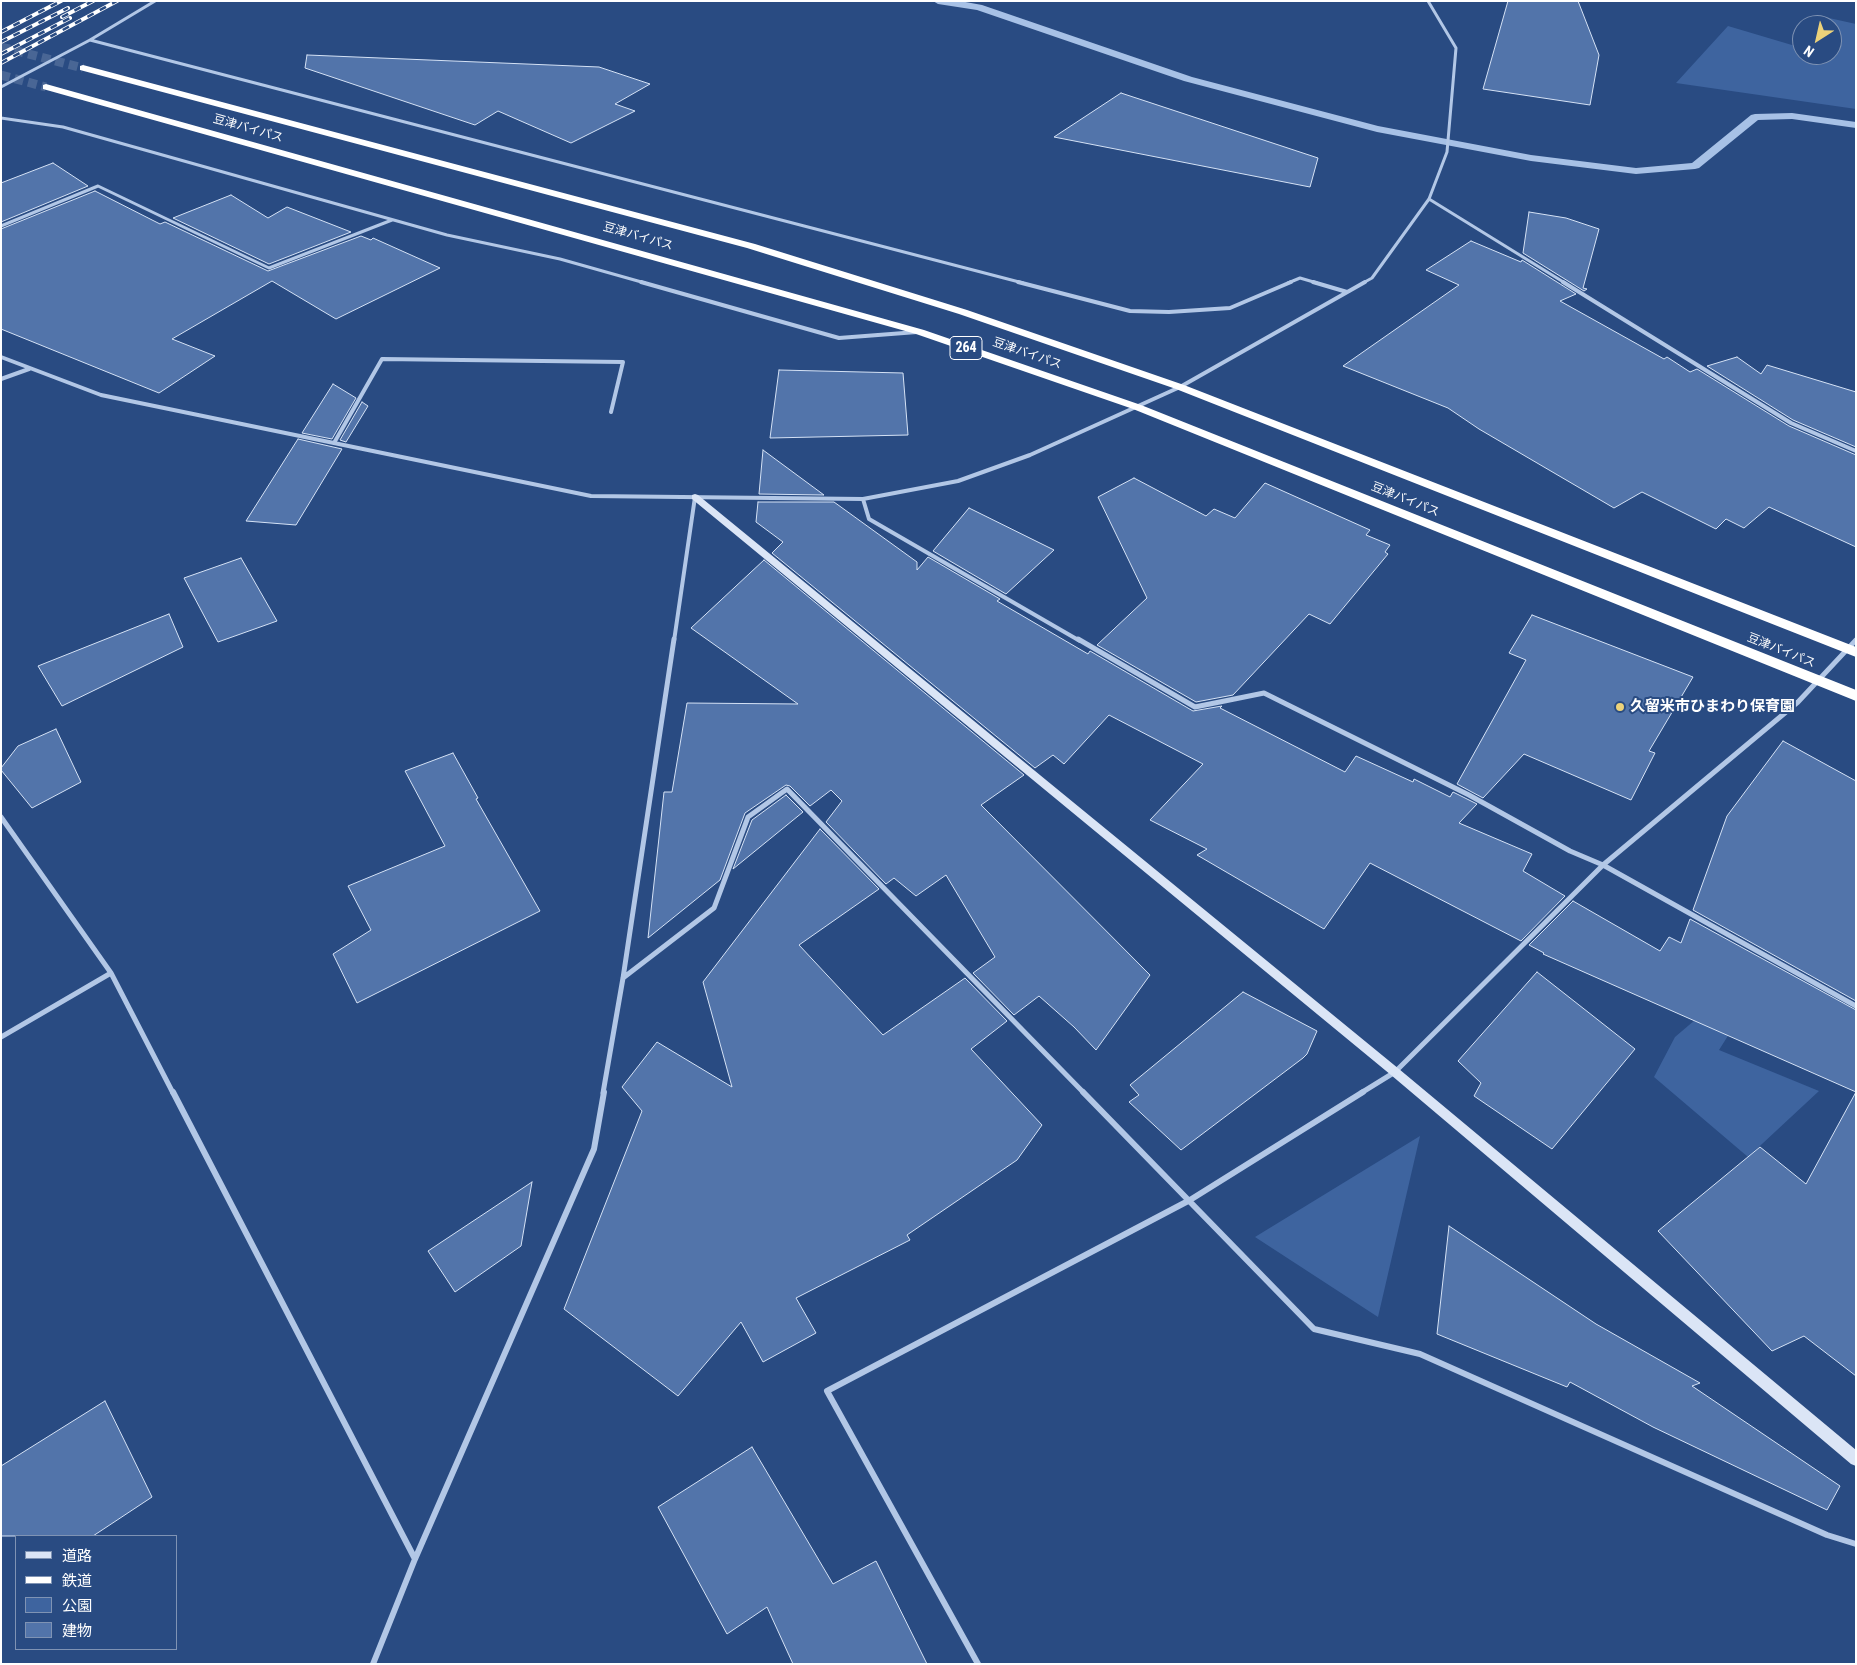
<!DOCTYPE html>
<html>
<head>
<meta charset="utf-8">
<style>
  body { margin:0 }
  #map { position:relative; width:1857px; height:1665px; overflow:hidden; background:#294b82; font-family:"Roboto Condensed","Noto Sans JP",sans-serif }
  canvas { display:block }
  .frame { position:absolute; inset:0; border:2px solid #fff; pointer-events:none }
  .legend { position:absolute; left:15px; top:1535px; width:162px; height:115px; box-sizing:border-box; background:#294b82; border:1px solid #7f93b4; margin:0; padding:6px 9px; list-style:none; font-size:15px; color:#fff }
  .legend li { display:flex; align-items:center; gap:10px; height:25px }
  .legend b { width:25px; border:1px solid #7f93b4 }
  .north { position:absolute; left:1792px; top:15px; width:50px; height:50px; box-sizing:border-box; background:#294b82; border:1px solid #7f93b4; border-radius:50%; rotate:215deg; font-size:14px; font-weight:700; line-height:20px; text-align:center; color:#fff }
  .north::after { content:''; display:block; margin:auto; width:18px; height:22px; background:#ecd27a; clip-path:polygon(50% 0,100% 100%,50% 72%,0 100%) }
</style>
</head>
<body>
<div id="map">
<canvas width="1857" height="1665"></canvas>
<div class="frame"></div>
<ul class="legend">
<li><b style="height:6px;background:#dbe5f6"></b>道路</li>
<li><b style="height:6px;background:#fff"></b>鉄道</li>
<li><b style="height:14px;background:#3e649f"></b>公園</li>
<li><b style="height:14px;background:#5274aa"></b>建物</li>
</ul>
<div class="north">N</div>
</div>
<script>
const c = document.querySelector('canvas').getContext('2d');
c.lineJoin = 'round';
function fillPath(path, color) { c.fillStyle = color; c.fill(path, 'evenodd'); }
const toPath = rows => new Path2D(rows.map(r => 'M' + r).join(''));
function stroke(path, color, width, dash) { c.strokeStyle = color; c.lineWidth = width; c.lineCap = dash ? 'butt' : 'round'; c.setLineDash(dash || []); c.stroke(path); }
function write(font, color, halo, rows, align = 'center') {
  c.font = font + ' "Roboto Condensed","Noto Sans JP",sans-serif'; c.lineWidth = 4; c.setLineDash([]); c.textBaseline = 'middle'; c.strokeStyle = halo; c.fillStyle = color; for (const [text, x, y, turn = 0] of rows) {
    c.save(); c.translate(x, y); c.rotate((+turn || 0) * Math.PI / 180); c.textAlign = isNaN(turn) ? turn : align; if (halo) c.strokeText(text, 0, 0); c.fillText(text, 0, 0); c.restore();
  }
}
const green = toPath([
  [1829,18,1856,24,1856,109,1676,83,1728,26,1802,48,1802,55,1832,55,1832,25,1823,25],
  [1722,997,1743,1012,1719,1050,1819,1091,1748,1157,1654,1077,1675,1037],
  [1420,1136,1378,1317,1255,1237]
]);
const stream = toPath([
  [933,1,960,1,982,5,1192,77,1378,126,1531,155,1636,168,1692,163,1751,115,1755,114,1792,113,1856,122,1856,128,1792,119,1758,120,1699,168,1695,169,1636,174,1531,161,1377,132,1184,81,977,10,938,4,933,1]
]);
const building = toPath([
  [1508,1,1578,1,1599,55,1590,105,1483,89,1508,1],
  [307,55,599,67,650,84,615,104,635,111,571,143,498,111,475,125,305,68,307,55],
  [1121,93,1318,158,1310,187,1054,137,1121,93],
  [53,163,88,186,1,222,1,183,53,163],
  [95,191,160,224,165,222,268,271,361,236,371,240,373,238,440,268,336,319,272,281,172,339,215,356,159,393,1,329,1,229,95,191],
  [231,195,268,218,287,207,351,232,269,264,173,218,231,195],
  [1529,212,1566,218,1599,229,1583,288,1587,289,1584,291,1523,253,1529,212],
  [1471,241,1521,262,1522,260,1576,294,1560,301,1664,359,1667,357,1690,372,1697,369,1789,426,1856,455,1856,547,1769,507,1744,528,1726,519,1716,529,1642,492,1614,508,1479,429,1448,408,1343,366,1459,285,1426,270,1471,241],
  [1737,357,1761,374,1767,365,1856,392,1856,447,1793,420,1707,366,1737,357],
  [779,370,903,373,908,435,770,438,779,370],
  [333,384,356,398,332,439,302,433,333,384],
  [362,402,368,406,346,442,340,440,362,402],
  [298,439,342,449,296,525,246,521,298,439],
  [763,450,824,495,759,494,763,450],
  [1134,478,1206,516,1214,509,1235,518,1265,483,1370,530,1366,535,1390,545,1385,552,1388,554,1330,624,1309,614,1233,695,1196,702,1097,645,1147,598,1098,497,1134,478],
  [758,502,834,502,917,562,917,570,928,557,1000,599,997,601,1088,654,1090,651,1193,711,1222,706,1220,708,1345,772,1356,756,1413,782,1414,779,1450,797,1453,792,1477,804,1459,823,1532,854,1523,871,1565,896,1521,941,1370,863,1324,929,1197,855,1207,849,1150,820,1203,764,1109,715,1064,764,1053,755,1035,768,772,553,783,542,756,522,758,502],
  [969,508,1054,550,1006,594,933,551,969,508],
  [241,558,277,621,218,642,184,578,241,558],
  [764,560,1024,775,981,805,1150,975,1096,1050,1074,1027,1039,996,1014,1015,973,973,995,957,946,875,916,896,894,878,886,884,826,822,842,801,831,790,810,806,790,786,786,785,745,813,720,880,648,938,664,792,672,792,687,703,798,704,691,628,764,560],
  [169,614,183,647,62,706,38,666,169,614],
  [1532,615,1693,677,1649,751,1655,753,1631,800,1524,754,1483,798,1457,784,1526,660,1509,653,1532,615],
  [56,729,81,782,32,808,1,770,1,768,18,746,56,729],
  [1783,741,1856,781,1856,1001,1693,910,1727,816,1783,741],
  [453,753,478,798,476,799,540,911,357,1003,333,954,371,930,348,886,445,846,405,771,453,753],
  [786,795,803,812,733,869,752,820,786,795],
  [820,829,879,889,799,945,883,1035,965,978,1007,1021,971,1049,1042,1125,1017,1160,907,1235,910,1240,796,1298,816,1333,763,1362,741,1322,678,1396,564,1309,642,1111,622,1087,657,1042,732,1087,703,982,820,829],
  [1573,901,1660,951,1669,937,1681,943,1690,919,1856,1010,1856,1092,1543,954,1544,953,1529,945,1573,901],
  [1537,972,1635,1049,1552,1149,1474,1096,1481,1083,1458,1061,1537,972],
  [1243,992,1317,1031,1307,1054,1303,1058,1181,1150,1129,1102,1139,1095,1130,1085,1243,992],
  [1856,1092,1856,1376,1804,1336,1772,1351,1658,1231,1760,1147,1806,1184,1856,1092],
  [532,1182,521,1246,455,1292,428,1251,532,1182],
  [1449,1226,1596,1324,1700,1383,1692,1386,1840,1486,1827,1510,1653,1427,1570,1382,1567,1387,1437,1334,1449,1226],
  [105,1401,152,1497,93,1536,1,1536,1,1466,105,1401],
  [752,1447,833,1584,876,1561,927,1664,793,1664,767,1607,727,1634,658,1507,752,1447]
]);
const highwayTunnel = toPath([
  [1,47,83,68],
  [1,75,46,87]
]);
const streetFar3 = toPath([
  [90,40,1023,283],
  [1,87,90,40,155,1],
  [1,118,63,127,447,235,560,259,645,283],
  [1429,199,1565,283],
  [1,226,98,186,269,268,392,220],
  [1288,283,1300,278,1317,283],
  [1363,283,1372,278,1429,199,1447,152,1456,48,1428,1]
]);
const streetFar2 = toPath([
  [641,282,839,338,917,332],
  [1018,282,1130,311,1169,312,1230,308,1291,282],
  [1313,282,1347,292],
  [1563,282,1791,423,1856,451],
  [1,357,101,395,591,496,863,499,958,481,1030,455,1180,387,1365,282],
  [1,379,29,369],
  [334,443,382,359,623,362,611,412],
  [863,499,869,519,1080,641],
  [674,641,695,497]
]);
const streetFar1 = toPath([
  [1078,639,1195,707,1264,693,1469,795,1570,851,1603,865,1856,1006],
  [1,817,111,973,173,1093],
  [623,978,714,908,748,817,787,789,1084,1093],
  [1,1037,111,973],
  [603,1093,623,978,674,639],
  [1361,1093,1395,1072,1603,865,1798,702,1856,640]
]);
const street = toPath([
  [173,1092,415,1559],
  [1083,1092,1314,1329,1420,1354,1827,1535,1856,1544],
  [373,1664,415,1559,594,1149,604,1092],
  [978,1664,827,1391,1190,1200,1363,1092]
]);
const secondary = toPath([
  [695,494,698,495,1399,1069,1856,1450,1856,1466,1851,1464,1391,1075,692,499,692,495,695,494]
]);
const highway = toPath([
  [83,65,755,244,967,310,1184,385,1856,647,1856,657,1176,389,959,314,747,248,80,70,80,66,83,65],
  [46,84,924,330,1141,405,1856,690,1856,701,1133,409,916,334,43,89,43,85,46,84]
]);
const rail = toPath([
  [62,17,93,1],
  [1,32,61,1],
  [1,42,68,8],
  [1,54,70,18],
  [1,63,117,1]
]);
const markers = [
  [1620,707,5,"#ecd27a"]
];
const farStreetnames = [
  ["豆津バイパス",248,129,16],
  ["豆津バイパス",638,237,16],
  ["豆津バイパス",1027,354,19],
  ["豆津バイパス",1405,500,22],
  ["豆津バイパス",1781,651,22]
];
const shields = [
  [966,348,32]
];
const shieldNames = [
  ["264",966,348]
];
const poiNames = [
  ["久留米市ひまわり保育園",1630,707]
];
fillPath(green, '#3e649f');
fillPath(stream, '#a7c1e6');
fillPath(building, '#5274aa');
stroke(building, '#d5e2f5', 1);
stroke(highwayTunnel, '#496695', 9, [9, 5]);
stroke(streetFar3, '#b2c7e6', 3);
stroke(streetFar2, '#b2c7e6', 4);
stroke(streetFar1, '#b2c7e6', 5);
stroke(street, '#b2c7e6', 6);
fillPath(secondary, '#dbe5f6');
fillPath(highway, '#fff');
stroke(rail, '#fff', 4);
stroke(rail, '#294b82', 2.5, [7]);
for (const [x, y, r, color] of markers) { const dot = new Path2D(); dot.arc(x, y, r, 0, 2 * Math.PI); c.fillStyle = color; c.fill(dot); stroke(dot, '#294b82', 2); }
write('12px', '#fff', '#294b82', farStreetnames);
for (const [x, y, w] of shields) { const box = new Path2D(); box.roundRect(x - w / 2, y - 11.5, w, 23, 4); c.fillStyle = '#294b82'; c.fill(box); stroke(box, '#fff', 1); }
write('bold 14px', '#fff', null, shieldNames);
write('bold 15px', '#fff', '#294b82', poiNames, 'left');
</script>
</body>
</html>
